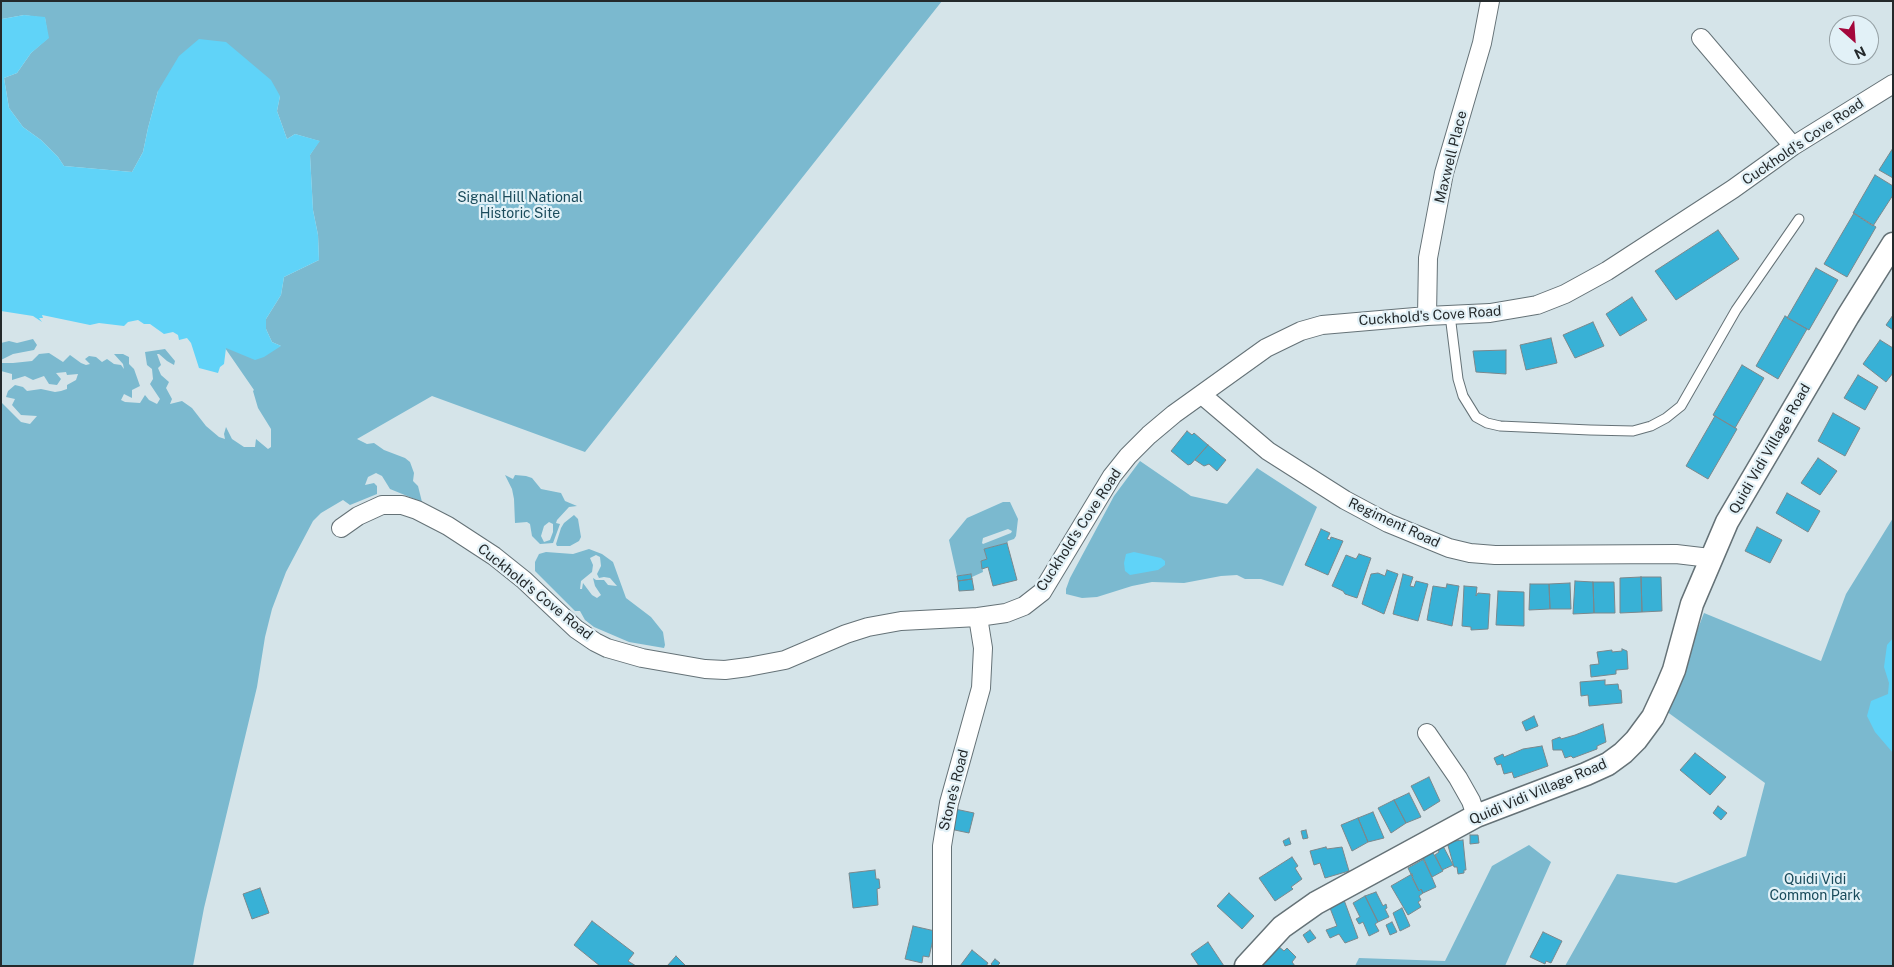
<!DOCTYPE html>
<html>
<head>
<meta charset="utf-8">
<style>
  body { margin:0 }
  #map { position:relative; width:1894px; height:967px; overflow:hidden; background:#d5e4e9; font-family:"Public Sans",sans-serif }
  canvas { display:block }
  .frame { position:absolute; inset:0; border:2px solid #24292b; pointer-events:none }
  .north { position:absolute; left:1829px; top:15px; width:50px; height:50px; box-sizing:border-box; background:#e2f1f7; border:1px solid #96a1a5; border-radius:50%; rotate:154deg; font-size:14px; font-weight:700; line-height:20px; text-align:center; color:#24292b }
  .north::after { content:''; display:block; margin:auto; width:18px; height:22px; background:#a4073b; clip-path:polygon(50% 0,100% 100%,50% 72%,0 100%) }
</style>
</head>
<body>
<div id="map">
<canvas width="1894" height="967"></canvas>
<div class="frame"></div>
<div class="north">N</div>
</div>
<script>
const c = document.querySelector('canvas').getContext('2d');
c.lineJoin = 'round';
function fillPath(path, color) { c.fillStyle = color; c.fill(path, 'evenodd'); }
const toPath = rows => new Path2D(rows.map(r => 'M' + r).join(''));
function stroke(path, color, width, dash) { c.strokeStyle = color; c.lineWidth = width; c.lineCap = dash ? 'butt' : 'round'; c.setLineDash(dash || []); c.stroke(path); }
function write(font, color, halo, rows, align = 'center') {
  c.font = font + ' "Public Sans",sans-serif'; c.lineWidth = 4.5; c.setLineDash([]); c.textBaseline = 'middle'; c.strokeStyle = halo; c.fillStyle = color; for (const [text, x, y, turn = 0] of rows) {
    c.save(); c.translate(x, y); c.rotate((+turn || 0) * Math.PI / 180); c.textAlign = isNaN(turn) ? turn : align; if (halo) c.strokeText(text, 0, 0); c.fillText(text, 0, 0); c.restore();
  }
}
const green = toPath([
  [1,1,942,1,585,452,432,396,357,439,367,444,374,443,384,450,405,458,410,462,414,473,413,481,418,486,422,502,390,489,382,476,376,473,368,477,365,485,374,483,377,486,377,494,350,505,343,500,321,513,313,521,286,572,272,609,265,637,257,687,204,908,193,966,1,966,1,402,21,422,30,424,37,416,21,415,12,405,15,399,6,397,8,391,15,385,23,387,27,391,41,389,55,392,61,391,67,389,67,385,76,380,78,374,67,375,66,372,56,373,61,379,57,385,49,384,44,376,33,380,25,376,12,380,12,374,1,371,1,363,13,363,32,361,39,354,49,353,63,362,70,355,81,363,86,365,90,364,85,359,89,356,96,357,102,362,107,359,114,364,121,365,124,369,123,364,114,354,123,354,129,357,129,364,134,369,140,386,132,390,132,398,124,394,121,400,125,402,140,403,145,395,149,400,157,404,160,399,150,384,153,379,152,369,147,365,145,352,165,349,175,361,174,365,167,361,159,354,157,354,161,365,158,368,161,375,169,382,166,388,172,399,170,404,182,401,192,408,206,426,219,437,225,439,224,434,226,427,232,439,244,447,255,447,256,439,268,449,271,447,271,429,258,408,253,391,254,390,225,348,281,346,272,342,266,329,266,319,281,295,284,277,319,260,318,235,313,210,310,155,319,141,295,134,287,139,277,111,280,96,158,91,148,128,143,152,132,172,64,166,58,157,41,140,23,127,9,108,4,78,17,73,31,53,48,38,45,18,24,15,2,19],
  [33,339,37,345,34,350,13,354,1,360,1,343,9,341,17,343],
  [1140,461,1191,496,1227,504,1257,468,1317,507,1283,586,1261,579,1245,579,1237,575,1221,576,1184,583,1152,582,1132,586,1097,597,1082,598,1066,594,1066,589,1070,578,1114,496],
  [505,475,513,479,515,475,526,476,532,478,541,489,561,493,565,501,577,506,569,507,557,520,556,523,560,524,553,543,540,544,532,536,530,524,527,522,515,523,514,499,512,489],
  [549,522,553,524,553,532,550,540,544,542,541,536,544,526],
  [1003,502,1010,502,1018,519,1016,536,1014,539,1008,541,1007,543,984,549,987,559,981,561,983,572,972,577,971,574,957,576,949,540,967,518],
  [1008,529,1012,531,1011,533,983,544,982,543,983,538],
  [574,515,578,519,581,537,579,541,570,546,557,546,556,544,561,528,564,523],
  [1893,518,1893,966,1565,966,1617,874,1676,883,1746,856,1765,783,1666,711,1704,613,1821,661,1846,594],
  [589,549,602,554,613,562,626,598,651,617,663,632,665,645,664,648,629,642,594,627,585,620,580,611,575,611,535,571,535,562,539,554,546,552,573,554],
  [596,555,600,557,601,566,597,574,599,578,604,577,610,578,617,586,608,585,604,580,596,580,593,578,595,586,601,595,597,598,592,595,583,583,582,589,580,589,581,581,592,572,593,565,590,558],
  [1529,845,1551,862,1505,966,1355,966,1359,958,1445,961,1492,866]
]);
const water = toPath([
  [24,15,45,17,49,38,31,53,17,73,4,78,9,108,23,127,41,140,58,157,64,166,132,172,143,152,148,128,158,91,179,56,199,39,226,42,271,80,280,96,277,111,287,139,295,134,320,141,310,155,313,210,318,235,319,260,284,277,281,295,266,319,266,329,272,342,281,346,264,357,255,360,226,348,224,364,220,367,218,373,199,368,191,343,187,338,179,340,178,335,173,332,164,334,150,324,144,324,138,320,128,322,124,326,99,323,90,325,42,315,43,318,39,318,42,322,33,316,1,311,1,16,2,19],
  [1134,552,1161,558,1165,561,1165,565,1158,570,1130,575,1125,571,1124,563,1126,554],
  [1893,638,1893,753,1875,732,1867,716,1871,701,1888,694,1889,683,1884,667,1887,645]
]);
const building = toPath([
  [1893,148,1893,178,1879,170,1893,148],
  [1875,175,1893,186,1893,195,1873,226,1853,213,1875,175],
  [1854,213,1876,227,1847,277,1824,264,1854,213],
  [1718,230,1739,259,1676,300,1655,271,1718,230],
  [1816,268,1838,280,1809,330,1787,318,1816,268],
  [1632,297,1647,320,1620,336,1606,314,1632,297],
  [1893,315,1893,330,1886,325,1893,315],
  [1785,316,1807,329,1778,379,1756,366,1785,316],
  [1593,322,1604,346,1575,358,1563,335,1593,322],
  [1551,338,1557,363,1526,370,1520,345,1551,338],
  [1880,340,1893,348,1893,373,1886,382,1863,364,1880,340],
  [1506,350,1506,374,1476,372,1473,351,1506,350],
  [1742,365,1764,378,1735,428,1713,415,1742,365],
  [1858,375,1878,387,1865,410,1844,398,1858,375],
  [1833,413,1860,428,1845,456,1818,441,1833,413],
  [1715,416,1737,429,1708,479,1686,466,1715,416],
  [1187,431,1192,435,1194,433,1208,445,1191,464,1188,465,1171,451,1187,431],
  [1208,445,1226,460,1217,471,1209,464,1204,466,1195,460,1208,445],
  [1818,458,1837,471,1820,495,1801,483,1818,458],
  [1787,493,1820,511,1808,532,1776,513,1787,493],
  [1757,527,1782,540,1770,563,1745,551,1757,527],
  [1321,529,1330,533,1327,539,1330,540,1331,537,1343,541,1328,575,1305,565,1321,529],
  [1007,543,1017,580,993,586,988,567,982,569,981,561,987,559,984,549,1007,543],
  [1359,554,1371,558,1357,598,1345,594,1343,591,1332,586,1346,555,1356,559,1359,554],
  [1387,570,1398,574,1384,614,1362,604,1371,574,1378,573,1385,576,1387,570],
  [971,574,972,579,958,581,957,576,971,574],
  [1403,574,1413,577,1410,586,1414,587,1416,581,1428,584,1418,621,1393,614,1403,574],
  [1641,577,1661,577,1662,611,1642,612,1641,577],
  [1641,577,1642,612,1620,613,1620,578,1641,577],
  [972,579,974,590,959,591,958,581,972,579],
  [1575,581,1593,582,1594,613,1573,614,1575,581],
  [1593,582,1614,582,1615,613,1594,613,1593,582],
  [1570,583,1571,609,1550,609,1549,584,1570,583],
  [1447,584,1459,586,1452,626,1427,620,1433,586,1446,588,1447,584],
  [1530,584,1549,584,1550,609,1529,610,1530,584],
  [1464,586,1477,587,1476,596,1478,593,1490,594,1488,629,1471,630,1471,627,1462,626,1464,586],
  [1498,591,1524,592,1524,626,1496,625,1498,591],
  [1622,649,1627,651,1628,669,1616,670,1616,674,1591,677,1590,665,1599,664,1597,652,1612,650,1612,652,1622,651,1622,649],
  [1605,680,1605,685,1618,684,1619,690,1621,690,1622,703,1589,706,1588,695,1581,696,1580,682,1605,680],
  [1534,716,1538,726,1526,731,1522,722,1534,716],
  [1603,724,1606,742,1597,746,1597,749,1573,758,1571,756,1565,758,1562,750,1553,750,1552,740,1560,737,1561,739,1575,735,1603,724],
  [1542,746,1548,766,1514,778,1512,772,1504,774,1501,764,1497,765,1494,758,1503,754,1504,757,1523,749,1542,746],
  [1695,753,1726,777,1710,795,1680,770,1695,753],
  [1429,777,1440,801,1424,811,1411,786,1429,777],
  [1409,793,1421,817,1406,823,1394,800,1409,793],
  [1394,800,1406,823,1391,833,1378,808,1394,800],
  [1718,806,1727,813,1721,820,1713,813,1718,806],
  [955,809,974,813,969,833,950,829,955,809],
  [1373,812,1384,838,1368,842,1358,818,1373,812],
  [1358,818,1368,842,1352,851,1341,825,1358,818],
  [1306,830,1308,838,1303,839,1301,831,1306,830],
  [1470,835,1478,835,1479,843,1470,844,1470,835],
  [1289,838,1291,844,1285,846,1283,841,1289,838],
  [1463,840,1466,870,1464,870,1464,873,1458,874,1457,867,1454,867,1447,842,1463,840],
  [1443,846,1453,865,1442,870,1435,855,1439,852,1438,849,1443,846],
  [1326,847,1327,849,1342,847,1349,871,1325,878,1320,863,1314,865,1310,851,1326,847],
  [1432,851,1443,871,1432,877,1422,857,1432,851],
  [1292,857,1298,866,1295,868,1302,879,1291,887,1293,889,1275,901,1259,878,1292,857],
  [1424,859,1436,887,1423,893,1421,889,1419,891,1408,868,1424,859],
  [875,870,876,879,879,879,880,888,877,889,878,905,853,908,849,873,875,870],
  [1412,874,1413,877,1412,878,1419,891,1421,889,1423,893,1419,896,1421,900,1418,902,1421,907,1408,915,1391,886,1412,874],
  [260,888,269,913,252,919,243,894,260,888],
  [1376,892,1383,906,1386,904,1387,908,1385,909,1389,917,1378,922,1365,896,1376,892],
  [1229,893,1254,916,1242,929,1217,906,1229,893],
  [1365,896,1378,922,1375,924,1379,931,1369,936,1363,922,1359,924,1356,919,1360,917,1353,903,1365,896],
  [1344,900,1358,938,1345,943,1339,934,1330,938,1326,930,1337,926,1330,908,1344,900],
  [1402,908,1410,926,1400,931,1393,913,1402,908],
  [592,921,634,953,628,961,636,966,600,966,574,945,592,921],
  [1392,922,1397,932,1390,935,1386,925,1392,922],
  [913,926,935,931,929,957,923,956,922,963,905,959,913,926],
  [1310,930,1316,938,1308,943,1303,935,1310,930],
  [1543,932,1562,941,1551,963,1546,961,1545,964,1530,957,1543,932],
  [1208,942,1224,966,1199,966,1191,954,1208,942],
  [1278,946,1284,951,1287,948,1296,957,1292,962,1295,966,1259,966,1278,946],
  [972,950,988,963,986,966,960,966,972,950],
  [676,956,686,966,667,966,676,956],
  [995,959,1000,963,997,966,993,966,991,964,995,959]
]);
const service = toPath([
  [1450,315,1458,379,1463,396,1476,417,1487,423,1500,426,1590,430,1633,431,1651,426,1666,418,1681,406,1736,310,1799,219]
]);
const minor = toPath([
  [1701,38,1793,146],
  [1427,316,1428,258,1444,173,1482,43,1490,1],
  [1202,395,1268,451,1345,500,1388,523,1449,548,1470,553,1495,555,1676,554,1710,558],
  [341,528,358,516,382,505,402,505,417,510,448,526,494,556,524,580,576,629,595,642,607,648,642,658,705,669,725,670,748,667,785,660,846,634,868,627,901,621,978,617,1006,613,1024,606,1042,592,1112,476,1128,456,1149,435,1174,414,1266,348,1301,331,1322,325,1427,316,1490,313,1537,305,1565,294,1607,271,1733,189,1793,146,1893,84],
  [1427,733,1458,778,1471,801,1476,816],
  [942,966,942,846,949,803,981,688,983,648,978,617]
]);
const tertiary = toPath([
  [1246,966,1282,927,1316,903,1476,816,1586,774,1608,764,1623,753,1636,740,1653,717,1666,689,1674,670,1692,604,1727,522,1848,316,1893,244]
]);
const streetNames = [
  ["Cuckhold's Cove Road",1803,142,-34],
  ["Maxwell Place",1451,157,-76],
  ["Cuckhold's Cove Road",1430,316,-4],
  ["Quidi Vidi Village Road",1770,449,-60],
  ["Regiment Road",1394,523,25],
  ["Cuckhold's Cove Road",1079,530,-57],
  ["Cuckhold's Cove Road",535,592,39],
  ["Stone's Road",954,790,-76],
  ["Quidi Vidi Village Road",1538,792,-23]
];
const parkNames = [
  ["Signal Hill National",520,198],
  ["Historic Site",520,214],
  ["Quidi Vidi",1815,880],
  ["Common Park",1815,896]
];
fillPath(green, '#7bb9cf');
fillPath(water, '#60d3f8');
fillPath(building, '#38b1d6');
stroke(building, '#7a888d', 1);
stroke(service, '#657277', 11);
stroke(minor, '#657277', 20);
stroke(tertiary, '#657277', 25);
stroke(service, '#fff', 9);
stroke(minor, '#fff', 18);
stroke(tertiary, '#fff', 22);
write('14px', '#24292b', '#e2f1f7', streetNames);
write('14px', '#1a4b5b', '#e2f1f7', parkNames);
</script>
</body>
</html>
